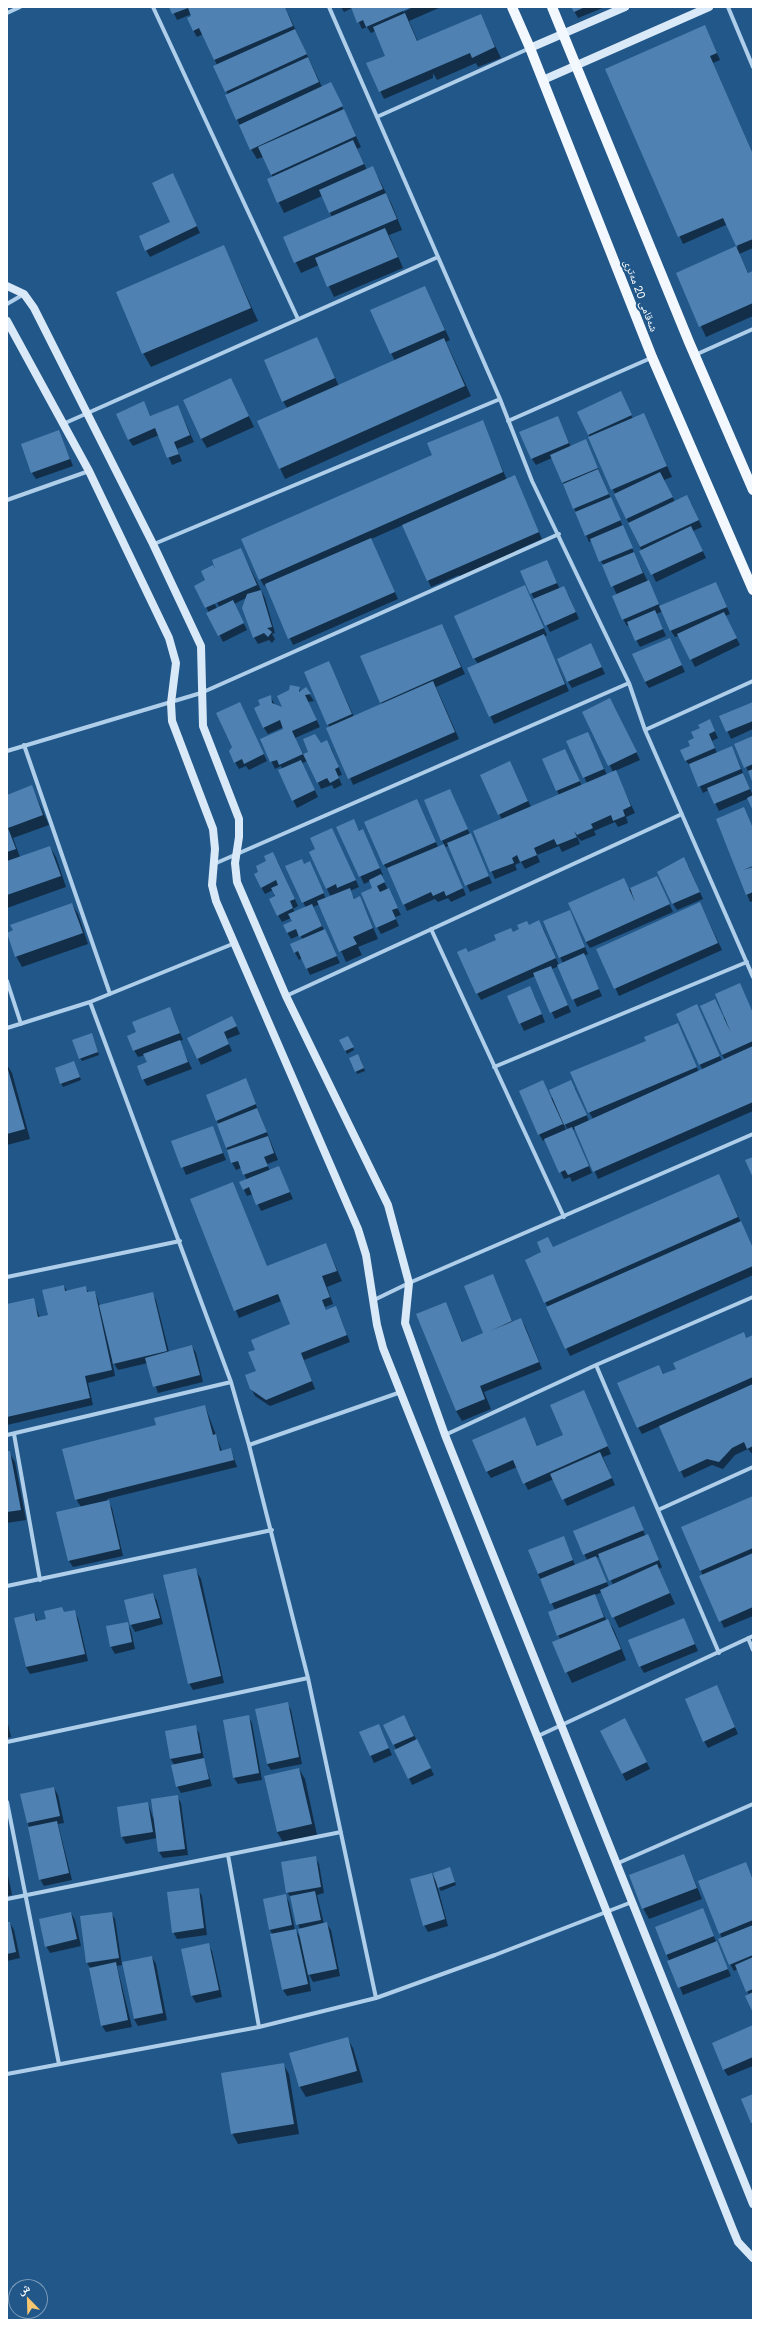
<!DOCTYPE html>
<html>
<head>
<meta charset="utf-8">
<style>
  body { margin:0 }
  #map { position:relative; width:760px; height:2327px; overflow:hidden; background:#225789; font-family:Poppins,"Noto Naskh Arabic",sans-serif }
  canvas { display:block }
  .frame { position:absolute; inset:0; border:8px solid #fff; pointer-events:none }
  .north { position:absolute; left:8px; top:2279px; width:40px; height:40px; box-sizing:border-box; background:#225789; border:1px solid #7a9ab8; border-radius:50%; rotate:337deg; font-size:11px; font-weight:700; line-height:16px; text-align:center; color:#fff }
  .north::after { content:''; display:block; margin:auto; width:14px; height:18px; background:#f6c671; clip-path:polygon(50% 0,100% 100%,50% 72%,0 100%) }
</style>
</head>
<body>
<div id="map">
<canvas width="760" height="2327"></canvas>
<div class="frame"></div>
<div class="north">ش</div>
</div>
<script>
const c = document.querySelector('canvas').getContext('2d');
c.lineJoin = 'round';
function fillPath(path, color) { c.fillStyle = color; c.fill(path, 'evenodd'); }
const toPath = rows => new Path2D(rows.map(r => 'M' + r).join(''));
function stroke(path, color, width, dash) { c.strokeStyle = color; c.lineWidth = width; c.lineCap = dash ? 'butt' : 'round'; c.setLineDash(dash || []); c.stroke(path); }
function write(font, color, halo, rows, align = 'center') {
  c.font = font + ' Poppins,"Noto Naskh Arabic",sans-serif'; c.lineWidth = 4; c.setLineDash([]); c.textBaseline = 'middle'; c.strokeStyle = halo; c.fillStyle = color; for (const [text, x, y, turn = 0] of rows) {
    c.save(); c.translate(x, y); c.rotate((+turn || 0) * Math.PI / 180); c.textAlign = isNaN(turn) ? turn : align; if (halo) c.strokeText(text, 0, 0); c.fillText(text, 0, 0); c.restore();
  }
}
const shadow = toPath([
  [171,7,285,7,322,87,331,83,361,147,357,149,367,170,373,167,392,205,402,230,389,235,403,268,334,297,319,265,301,273,284,238,332,217,322,196,284,213,268,180,273,178,263,157,257,159,251,149,226,96,228,95,217,65,203,34,197,37,193,30,192,14,177,20],
  [341,7,409,7,403,10,403,12,414,7,441,7,409,21,418,42,480,15,501,58,478,67,476,63,437,80,433,73,433,78,384,99,368,64,386,56,375,31,371,33,367,27,362,29,352,8,344,12],
  [572,7,605,7,578,18],
  [708,33,720,60,713,63,753,154,753,248,739,254,749,274,753,272,753,316,706,337,677,274,738,247,728,224,683,244,606,69],
  [176,181,200,233,150,257,146,250,171,222],
  [224,247,258,321,151,367,143,353],
  [425,287,450,340,446,342,471,396,285,479,280,468,287,408,283,401,316,338,339,386,395,361,391,353],
  [231,379,254,427,207,448,201,438],
  [624,399,633,419,643,414,649,425,672,477,664,480,675,502,691,503,702,527,693,531,706,558,656,582,589,438,589,434],
  [178,406,194,442,177,449,182,461,172,465,159,435,133,446,129,440,147,410,150,416],
  [482,422,507,480,518,484,542,539,515,551,516,555,461,579,459,575,431,587,403,525,371,539,398,599,293,645,266,585,264,586,260,579],
  [561,424,571,447,589,447,635,555,660,607,716,583,730,614,725,616,740,645,695,667,679,636,675,637,671,631,663,611,656,614,666,636,640,647,629,625,627,626,623,619,617,595,592,541,589,542,586,535,552,458,536,465,532,459],
  [59,431,73,466,36,479,32,473],
  [244,556,265,598,275,633,272,634,275,639,272,643,269,640,258,644,254,637,246,598,234,604,247,630,223,642,196,586,210,593,202,571],
  [214,598,220,608,217,608,212,599],
  [546,561,560,589,568,594,579,619,550,632,521,572],
  [528,593,547,635,544,637,569,691,494,724,469,668,478,664,474,658],
  [442,625,465,674,436,687,459,739,353,785,328,724,329,662,354,717,382,705,381,702],
  [673,646,685,672,649,688,645,682],
  [595,652,605,674,572,688,568,682],
  [299,688,301,692,306,689,314,701,308,702,320,727,295,738,304,755,321,744,331,748,342,775,338,776,342,785,334,789,332,785,321,789,308,761,302,763,318,797,297,808,279,771,282,769,281,766,275,769,261,740,285,730,284,727,268,734,264,728,261,705,270,696,275,705,284,709],
  [753,703,753,729,731,739,721,717],
  [614,706,640,760,615,771,635,813,626,817,628,823,618,827,615,822,594,831,596,835,581,841,577,836,580,844,562,852,559,846,537,855,540,862,525,869,521,862,515,865,517,870,495,879,474,832,502,820,481,775,513,769,531,807,559,795,543,760,569,757,582,786,587,783,567,742,591,740,607,775,613,772,584,713],
  [243,710,267,761,249,770,246,766,239,769,235,762,233,748],
  [710,721,718,738,712,741,717,753,731,747,735,754,753,796,753,808,749,798,719,811,709,790,703,793,691,767,686,761,701,729],
  [753,738,753,781,735,745],
  [32,787,49,825,13,838,20,857,50,847,56,857,66,887,7,908,7,796],
  [450,790,492,883,470,892,449,846,445,847,466,895,451,902,448,898,438,902,435,899,407,911,389,871,384,865,417,800,438,847,444,845,442,840],
  [744,809,753,828,753,901,750,902,717,820],
  [338,827,357,827,360,832,363,830,383,875,381,876,401,915,395,917,399,926,381,934,377,927,374,889,370,881,364,884],
  [332,829,359,887,350,891,355,899,359,898,365,908,378,939,358,947,362,955,346,962,320,904,313,907,340,963,310,975,302,958,299,960,291,945,303,940,300,935,291,939,287,932,293,922,291,918,282,922,278,915,273,890,265,894,261,887,277,860,298,906,293,909,295,912,306,908,286,867,304,865,313,869,326,899,331,897,327,889,316,850],
  [688,865,703,899,677,910,673,904],
  [657,877,673,912,590,948,586,942,629,889],
  [700,903,722,950,619,996,597,949],
  [72,904,78,914,88,944,22,967,16,956,14,931],
  [573,918,588,954,584,956,602,996,577,1007,559,966,552,969,571,1012,555,1019,535,976,481,1000,477,993,468,953,529,926,543,928,559,965,563,963,560,957],
  [534,995,545,1022,524,1031,508,997],
  [700,1012,722,1061,725,1060,722,1055,724,1017,753,1013,753,1111,598,1179,576,1128,573,1130,592,1173,572,1182,570,1177,564,1179,545,1140,543,1141,539,1134,543,1081,551,1098,575,1088,589,1121,593,1119,589,1112,681,1031,699,1072,703,1070,700,1065],
  [563,1121,568,1130,566,1130],
  [173,1015,183,1040,179,1041,192,1069,147,1086,143,1079,148,1063,145,1055,138,1057,134,1050],
  [236,1025,240,1034,227,1039,232,1051,201,1065,188,1038],
  [92,1034,99,1055,82,1061,80,1058],
  [348,1037,354,1050,347,1054,341,1041],
  [360,1058,365,1071,357,1074,356,1071],
  [7,1065,12,1073,30,1139,7,1145],
  [75,1065,81,1080,63,1087,61,1083],
  [246,1080,278,1160,267,1164,270,1171,279,1168,293,1199,261,1211,253,1194,247,1196,244,1190,247,1180,241,1168,236,1170,232,1163,217,1120],
  [213,1127,226,1160,186,1175,172,1142],
  [722,1182,753,1248,753,1275,570,1356,526,1260],
  [233,1183,267,1267,326,1244,342,1281,327,1287,333,1304,325,1307,326,1311,339,1314,350,1342,304,1360,315,1389,270,1406,255,1396,251,1388,257,1371,256,1350,291,1325,281,1301,239,1318,191,1200],
  [496,1282,513,1323,521,1319,525,1326,542,1369,484,1392,491,1409,462,1421,456,1411,446,1303,463,1343,485,1334],
  [64,1286,67,1291,85,1287,89,1293,95,1292,100,1306,152,1293,156,1300,169,1352,192,1346,196,1353,203,1382,158,1393,148,1363,118,1370,112,1360,115,1376,88,1383,93,1405,7,1425,7,1305,33,1299,40,1318,49,1315],
  [753,1337,753,1455,748,1449,735,1455,723,1469,712,1465,684,1478,660,1426,642,1434,638,1427,659,1366,664,1375],
  [587,1398,611,1454,603,1457,615,1485,567,1506,554,1479,528,1490,517,1467,491,1478,487,1472,528,1425,538,1447,564,1435],
  [205,1406,222,1451,231,1449,237,1467,107,1499,112,1508,123,1556,73,1567,69,1561,81,1507,76,1499],
  [9,1452,15,1462,26,1520,7,1523,7,1453],
  [753,1497,753,1616,724,1628,701,1577,703,1576,682,1528],
  [636,1513,645,1535,651,1542,662,1567,659,1569,675,1604,619,1628,602,1592,595,1595,606,1620,608,1620,614,1630,626,1660,572,1683,553,1643,561,1640,558,1635,555,1610,538,1574,564,1537,575,1565,587,1560,574,1532],
  [601,1556,613,1585,609,1587,596,1558],
  [195,1569,201,1579,224,1683,193,1690,189,1683],
  [153,1594,157,1601,163,1624,135,1632,131,1625],
  [74,1611,78,1618,88,1661,30,1674,26,1667,34,1614,38,1622],
  [684,1619,698,1651,644,1673,640,1666],
  [127,1623,131,1630,135,1649,115,1654,111,1647,107,1627],
  [720,1693,738,1734,708,1748,704,1741],
  [287,1703,291,1710,302,1764,271,1770,267,1764],
  [248,1716,252,1723,262,1780,238,1784,234,1778],
  [7,1719,11,1737,7,1738],
  [408,1723,434,1775,412,1785,385,1725],
  [629,1726,650,1769,626,1781,601,1732],
  [195,1727,199,1733,204,1760,212,1786,181,1793,177,1786,175,1766,170,1758],
  [382,1732,392,1755,374,1763,361,1733],
  [299,1769,305,1779,317,1835,283,1842,277,1832],
  [54,1788,58,1795,64,1823,58,1824,72,1880,44,1886,40,1879,22,1795],
  [177,1796,181,1803,188,1855,163,1858,159,1852,157,1838,126,1844,122,1837,148,1803,153,1818,155,1817],
  [684,1855,702,1899,649,1919,643,1908],
  [315,1857,319,1864,324,1893,317,1895,324,1924,327,1924,331,1930,340,1976,313,1982,308,1972,311,1991,287,1996,283,1990,273,1935,270,1930,285,1895,289,1902,295,1930,302,1939,292,1899,287,1892],
  [745,1863,753,1879,753,2011,749,1995,738,1969,734,1971,730,1964,720,1933],
  [7,1870,12,1895,7,1896],
  [451,1871,456,1885,441,1891,437,1885,448,1926,428,1932,424,1925,432,1874,435,1880],
  [198,1889,202,1896,207,1935,177,1939,173,1932],
  [702,1909,731,1976,683,1995,656,1928],
  [71,1913,75,1920,81,1946,50,1953,46,1946],
  [111,1913,115,1919,122,1965,117,1966,132,2027,106,2032,102,2026,91,1969,87,1963,81,1917],
  [7,1923,10,1923,14,1930,20,1958,7,1961],
  [208,1944,212,1951,222,1997,196,2003,192,1996,182,1949],
  [152,1957,156,1964,167,2020,138,2026,134,2019],
  [753,2026,753,2066,728,2076,724,2070],
  [347,2038,353,2048,363,2082,306,2097,300,2087,291,2054],
  [283,2064,289,2074,299,2134,238,2144,232,2133]
]);
const building = toPath([
  [169,7,285,7,293,26,214,60,199,28,193,31,187,18,191,16,188,8,172,14],
  [351,7,412,7,366,27,363,20,357,23],
  [571,7,585,7,574,12],
  [405,13,417,41,481,14,495,47,472,58,470,53,379,92,366,63,385,56,373,27],
  [705,25,717,53,710,56,753,154,753,239,736,246,748,273,753,271,753,303,699,327,676,273,736,246,723,218,678,237,605,69],
  [295,29,307,54,225,92,213,66],
  [308,57,319,82,236,120,225,95],
  [331,82,343,106,250,150,239,125],
  [344,109,356,136,271,175,258,147],
  [353,140,364,164,277,203,267,179],
  [373,166,383,189,329,213,319,190],
  [173,173,197,226,145,251,139,236,170,222,152,183],
  [386,193,397,219,294,263,283,237],
  [385,228,398,257,327,287,315,258],
  [224,245,251,308,142,354,116,292],
  [425,286,445,330,390,354,370,310],
  [317,337,335,378,282,402,264,360],
  [444,338,465,386,279,469,257,421],
  [231,378,249,416,201,439,183,400],
  [621,391,632,415,588,435,577,412],
  [144,401,150,416,178,405,190,435,174,442,179,454,167,458,155,428,128,440,116,414],
  [644,413,667,466,611,490,588,437],
  [558,416,569,443,531,459,519,432],
  [483,420,503,472,259,580,241,539,432,455,427,443],
  [59,430,70,459,31,473,21,444],
  [586,439,598,468,562,483,550,455],
  [598,469,609,494,573,509,563,484],
  [660,472,673,497,626,519,614,494],
  [515,475,539,532,427,581,402,525],
  [687,495,699,520,640,547,628,523],
  [611,497,621,520,585,536,575,512],
  [623,525,633,548,599,562,590,539],
  [691,526,703,551,651,575,639,551],
  [371,538,395,592,288,639,265,584],
  [241,548,257,585,205,608,194,586,205,580,201,571,213,565,215,569,212,560],
  [634,552,643,573,611,587,602,565],
  [547,560,557,583,530,594,520,571],
  [649,580,659,604,622,620,612,596],
  [716,582,727,607,670,631,659,606],
  [525,585,544,628,473,659,454,616],
  [564,586,576,612,545,626,533,599],
  [261,590,272,627,267,628,272,632,268,637,264,633,253,638,242,608,247,594],
  [233,600,244,623,218,636,206,613],
  [655,610,663,629,635,641,627,622],
  [724,612,737,638,690,660,677,634],
  [442,624,461,667,380,703,360,656],
  [544,634,565,684,489,717,467,668],
  [670,638,682,665,645,682,632,654],
  [591,643,602,667,567,682,557,659],
  [329,661,352,714,327,725,304,672],
  [433,681,455,732,348,779,326,728],
  [290,685,300,687,299,692,306,687,311,694,305,695,317,720,292,731,303,754,308,752,303,739,315,734,321,743,327,740,339,767,335,769,339,778,330,783,327,778,317,783,303,754,279,765,277,760,270,762,260,739,283,729,280,720,263,728,254,708,260,705,258,700,271,695,272,703,282,707,277,696,289,690],
  [610,698,637,752,608,766,582,712],
  [240,702,264,754,244,764,242,759,234,763,229,751,232,747,216,713],
  [753,702,753,721,726,732,719,716],
  [710,719,715,731,709,734,715,748,685,761,680,750,690,746,688,741,694,738,691,732,700,728,698,725],
  [588,732,604,769,583,778,566,741],
  [753,736,753,764,744,768,734,744],
  [732,746,741,769,698,787,689,764],
  [565,749,580,781,556,791,542,759],
  [301,760,315,790,292,801,278,770],
  [510,761,528,801,498,815,480,775],
  [753,769,753,784,748,771],
  [616,770,631,806,623,810,625,816,613,821,611,815,591,824,593,828,577,835,574,831,577,837,557,845,554,839,534,848,537,855,520,862,517,855,512,858,514,863,490,872,473,831],
  [743,773,750,789,714,804,707,788],
  [32,785,43,815,8,828,16,849,7,852,7,795],
  [450,789,468,829,441,841,424,800],
  [753,795,753,811,747,798],
  [417,799,436,842,383,865,364,822],
  [744,807,753,828,753,866,743,870,753,867,753,892,746,895,716,819],
  [354,819,359,831,363,829,380,868,359,877,336,827],
  [332,828,356,880,337,888,336,884,326,889,309,852,315,849,310,838],
  [471,833,489,876,465,886,447,843],
  [444,844,463,888,446,896,444,891,433,896,431,892,403,905,387,868],
  [50,846,61,876,7,895,7,861],
  [273,852,295,899,290,901,293,908,277,916,269,899,275,896,271,888,278,885,276,880,261,888,254,874,258,872,256,866,266,861,264,856],
  [684,857,700,892,672,904,657,872],
  [302,859,304,864,310,861,324,893,302,903,285,866],
  [381,874,385,882,377,886,380,892,389,888,398,908,392,910,396,919,376,928,361,893,372,888,369,880],
  [657,876,670,904,586,942,568,903,624,878,635,902,630,888],
  [350,888,354,899,360,896,373,928,353,937,357,944,339,952,317,901],
  [700,902,718,943,614,989,596,949],
  [72,903,83,933,15,957,7,933,13,930,10,925],
  [312,904,322,926,299,937,296,929,287,933,283,925,292,921,288,914],
  [570,910,585,947,559,958,543,921],
  [539,920,556,958,476,994,457,952,466,948,468,952,496,940,494,935,511,928,513,932,519,929,517,925,527,921,529,925],
  [325,929,337,956,306,969,298,951,294,953,290,944],
  [584,953,599,989,572,1000,557,965],
  [551,966,568,1005,550,1013,533,973],
  [740,983,753,1013,753,1041,722,1055,700,1006,715,999,731,1033,715,994],
  [530,986,542,1014,519,1024,507,996],
  [697,1004,720,1056,699,1065,676,1014],
  [170,1007,180,1033,133,1051,127,1036,136,1032,132,1022],
  [232,1016,237,1026,224,1032,229,1044,197,1059,187,1038],
  [678,1023,697,1067,588,1113,570,1072,646,1041,644,1037],
  [92,1033,98,1052,79,1059,72,1040],
  [348,1036,354,1047,345,1051,339,1040],
  [180,1040,188,1062,142,1080,137,1066,147,1062,143,1054],
  [753,1046,753,1102,593,1172,574,1127],
  [358,1054,364,1068,355,1072,349,1058],
  [74,1061,80,1077,60,1084,55,1068],
  [7,1066,25,1129,7,1134],
  [246,1078,256,1104,216,1121,206,1095],
  [543,1080,563,1124,538,1135,519,1091],
  [571,1080,587,1115,564,1125,549,1090],
  [257,1108,267,1132,226,1148,217,1124],
  [213,1126,223,1153,181,1168,171,1141],
  [572,1127,589,1166,568,1175,565,1170,559,1173,544,1139],
  [268,1136,274,1153,264,1157,268,1166,243,1175,238,1161,231,1163,227,1150],
  [753,1157,753,1178,745,1160],
  [279,1166,290,1192,256,1205,249,1187,243,1190,239,1182],
  [719,1174,738,1217,544,1303,525,1260,541,1252,537,1242,548,1237,553,1247],
  [233,1182,267,1266,326,1243,337,1271,322,1276,330,1297,322,1300,326,1310,336,1306,347,1335,301,1353,312,1381,266,1400,250,1389,245,1375,256,1371,248,1352,255,1350,251,1340,290,1324,278,1294,234,1311,190,1199],
  [741,1221,753,1248,753,1266,565,1349,546,1307],
  [493,1274,512,1321,490,1331,521,1318,539,1362,480,1386,485,1399,456,1411,416,1314,446,1302,462,1342,483,1333,464,1286],
  [64,1285,65,1291,86,1286,87,1292,95,1291,112,1370,85,1376,90,1398,7,1417,7,1304,34,1298,38,1317,48,1315,42,1290],
  [153,1292,167,1351,113,1364,99,1305],
  [744,1332,746,1338,753,1335,753,1377,637,1428,617,1383,659,1365,663,1374,676,1369,673,1363],
  [192,1345,200,1375,153,1387,145,1358],
  [753,1384,753,1446,747,1449,744,1442,732,1448,719,1462,707,1459,679,1472,659,1426],
  [584,1390,608,1446,523,1484,513,1460,486,1472,472,1440,525,1417,537,1446,563,1435,550,1405],
  [205,1405,213,1435,216,1434,220,1451,231,1448,234,1460,75,1500,62,1449,156,1425,154,1418],
  [7,1451,10,1451,21,1510,7,1512],
  [600,1452,612,1478,562,1500,550,1474],
  [753,1496,753,1548,700,1571,681,1527],
  [109,1500,120,1549,68,1561,56,1512],
  [634,1506,644,1530,583,1555,573,1531],
  [648,1534,659,1560,609,1581,598,1554],
  [564,1536,573,1560,538,1574,528,1550],
  [753,1553,753,1607,719,1622,699,1576],
  [596,1556,607,1582,550,1604,540,1579],
  [657,1564,670,1593,612,1618,600,1590],
  [196,1568,221,1676,188,1684,163,1575],
  [153,1593,160,1618,130,1625,124,1600],
  [595,1594,604,1617,557,1636,548,1612],
  [62,1607,64,1612,75,1610,85,1654,26,1667,14,1618,34,1613,36,1621,46,1619,44,1611],
  [684,1618,695,1644,639,1667,628,1640],
  [608,1619,621,1649,565,1673,552,1642],
  [128,1622,132,1642,110,1647,106,1626],
  [717,1685,735,1727,703,1742,685,1699],
  [288,1702,299,1757,267,1764,255,1709],
  [249,1715,259,1773,233,1778,223,1720],
  [404,1715,414,1736,393,1745,383,1725],
  [625,1718,647,1762,622,1774,600,1731],
  [379,1724,389,1748,370,1756,359,1732],
  [196,1725,201,1753,170,1759,165,1731],
  [417,1739,431,1768,408,1779,394,1750],
  [204,1758,209,1779,176,1787,171,1765],
  [299,1768,312,1824,277,1832,264,1776],
  [54,1787,60,1816,27,1823,20,1794],
  [178,1795,185,1849,158,1852,151,1799],
  [148,1802,153,1832,121,1837,117,1807],
  [57,1821,69,1873,39,1880,28,1827],
  [684,1854,697,1888,642,1909,629,1875],
  [316,1856,321,1887,286,1893,281,1862],
  [746,1862,753,1880,753,1920,719,1934,698,1881],
  [450,1867,455,1882,438,1888,433,1873],
  [432,1873,445,1919,423,1926,410,1879],
  [199,1888,204,1928,172,1933,167,1892],
  [315,1891,321,1920,296,1925,290,1896],
  [286,1894,292,1925,269,1930,263,1899],
  [703,1908,714,1936,666,1955,655,1927],
  [71,1912,77,1939,45,1947,39,1919],
  [112,1912,119,1958,86,1963,80,1916],
  [7,1922,10,1922,16,1952,7,1954],
  [327,1922,337,1969,308,1975,298,1929],
  [753,1925,753,1955,729,1965,718,1939],
  [296,1929,308,1984,282,1990,270,1934],
  [717,1941,728,1969,678,1988,667,1961],
  [209,1943,219,1990,191,1996,181,1949],
  [152,1956,163,2013,134,2019,122,1962],
  [753,1957,753,1989,746,1992,735,1965],
  [116,1962,128,2020,101,2026,89,1968],
  [753,1992,753,2013,745,1996],
  [753,2025,753,2057,723,2070,712,2043],
  [348,2037,357,2071,299,2087,289,2053],
  [284,2063,294,2124,231,2134,221,2073],
  [753,2094,753,2123,751,2123,741,2099]
]);
const street = toPath([
  [153,7,298,319],
  [329,7,500,399,532,481,629,683,645,730,753,977],
  [728,7,753,67],
  [7,13,20,7],
  [379,116,530,48],
  [7,304,24,294],
  [695,355,753,329],
  [508,421,651,358],
  [63,424,438,257],
  [7,500,89,471],
  [154,544,500,399],
  [645,730,753,681],
  [24,745,110,994],
  [7,751,201,693,559,534],
  [214,864,629,683],
  [431,929,564,1217],
  [7,981,21,1024],
  [286,996,682,814],
  [90,1002,231,1382,249,1445,308,1678,376,1998],
  [7,1028,90,1002,235,943],
  [494,1067,747,962],
  [7,1277,180,1241],
  [374,1300,409,1283,753,1134],
  [596,1365,719,1653],
  [14,1434,40,1580],
  [7,1435,231,1382],
  [445,1435,596,1365,753,1297],
  [249,1445,401,1392],
  [658,1510,753,1467],
  [7,1586,272,1530],
  [748,1638,753,1650],
  [538,1736,753,1636],
  [7,1742,308,1678],
  [7,1802,59,2064],
  [228,1855,259,2027],
  [616,1864,753,1804],
  [7,1899,341,1832],
  [7,2074,259,2027,376,1998,495,1955,632,1902]
]);
const secondary = toPath([
  [530,48,625,7],
  [543,80,709,7],
  [7,286,24,294,34,308,153,544,201,646,203,726,239,819,239,837,235,863,237,882,286,996,388,1205,409,1283,405,1323,445,1435,753,2204],
  [7,321,89,471,169,638,176,663,171,703,172,721,213,829,215,849,212,885,216,901,358,1229,366,1255,377,1325,383,1348,733,2230,738,2242,753,2258]
]);
const primary = toPath([
  [512,7,530,48,652,357,753,590],
  [552,7,689,342,753,490]
]);
const streetNames = [
  ["شەقامی 20 مەتری",640,296,69]
];
fillPath(shadow, '#0007');
fillPath(building, '#4f82b2');
stroke(street, '#aeceea', 4);
stroke(secondary, '#d9e9f8', 8);
stroke(primary, '#f2f8fe', 10);
write('11px', '#fff', '#225789', streetNames);
</script>
</body>
</html>
